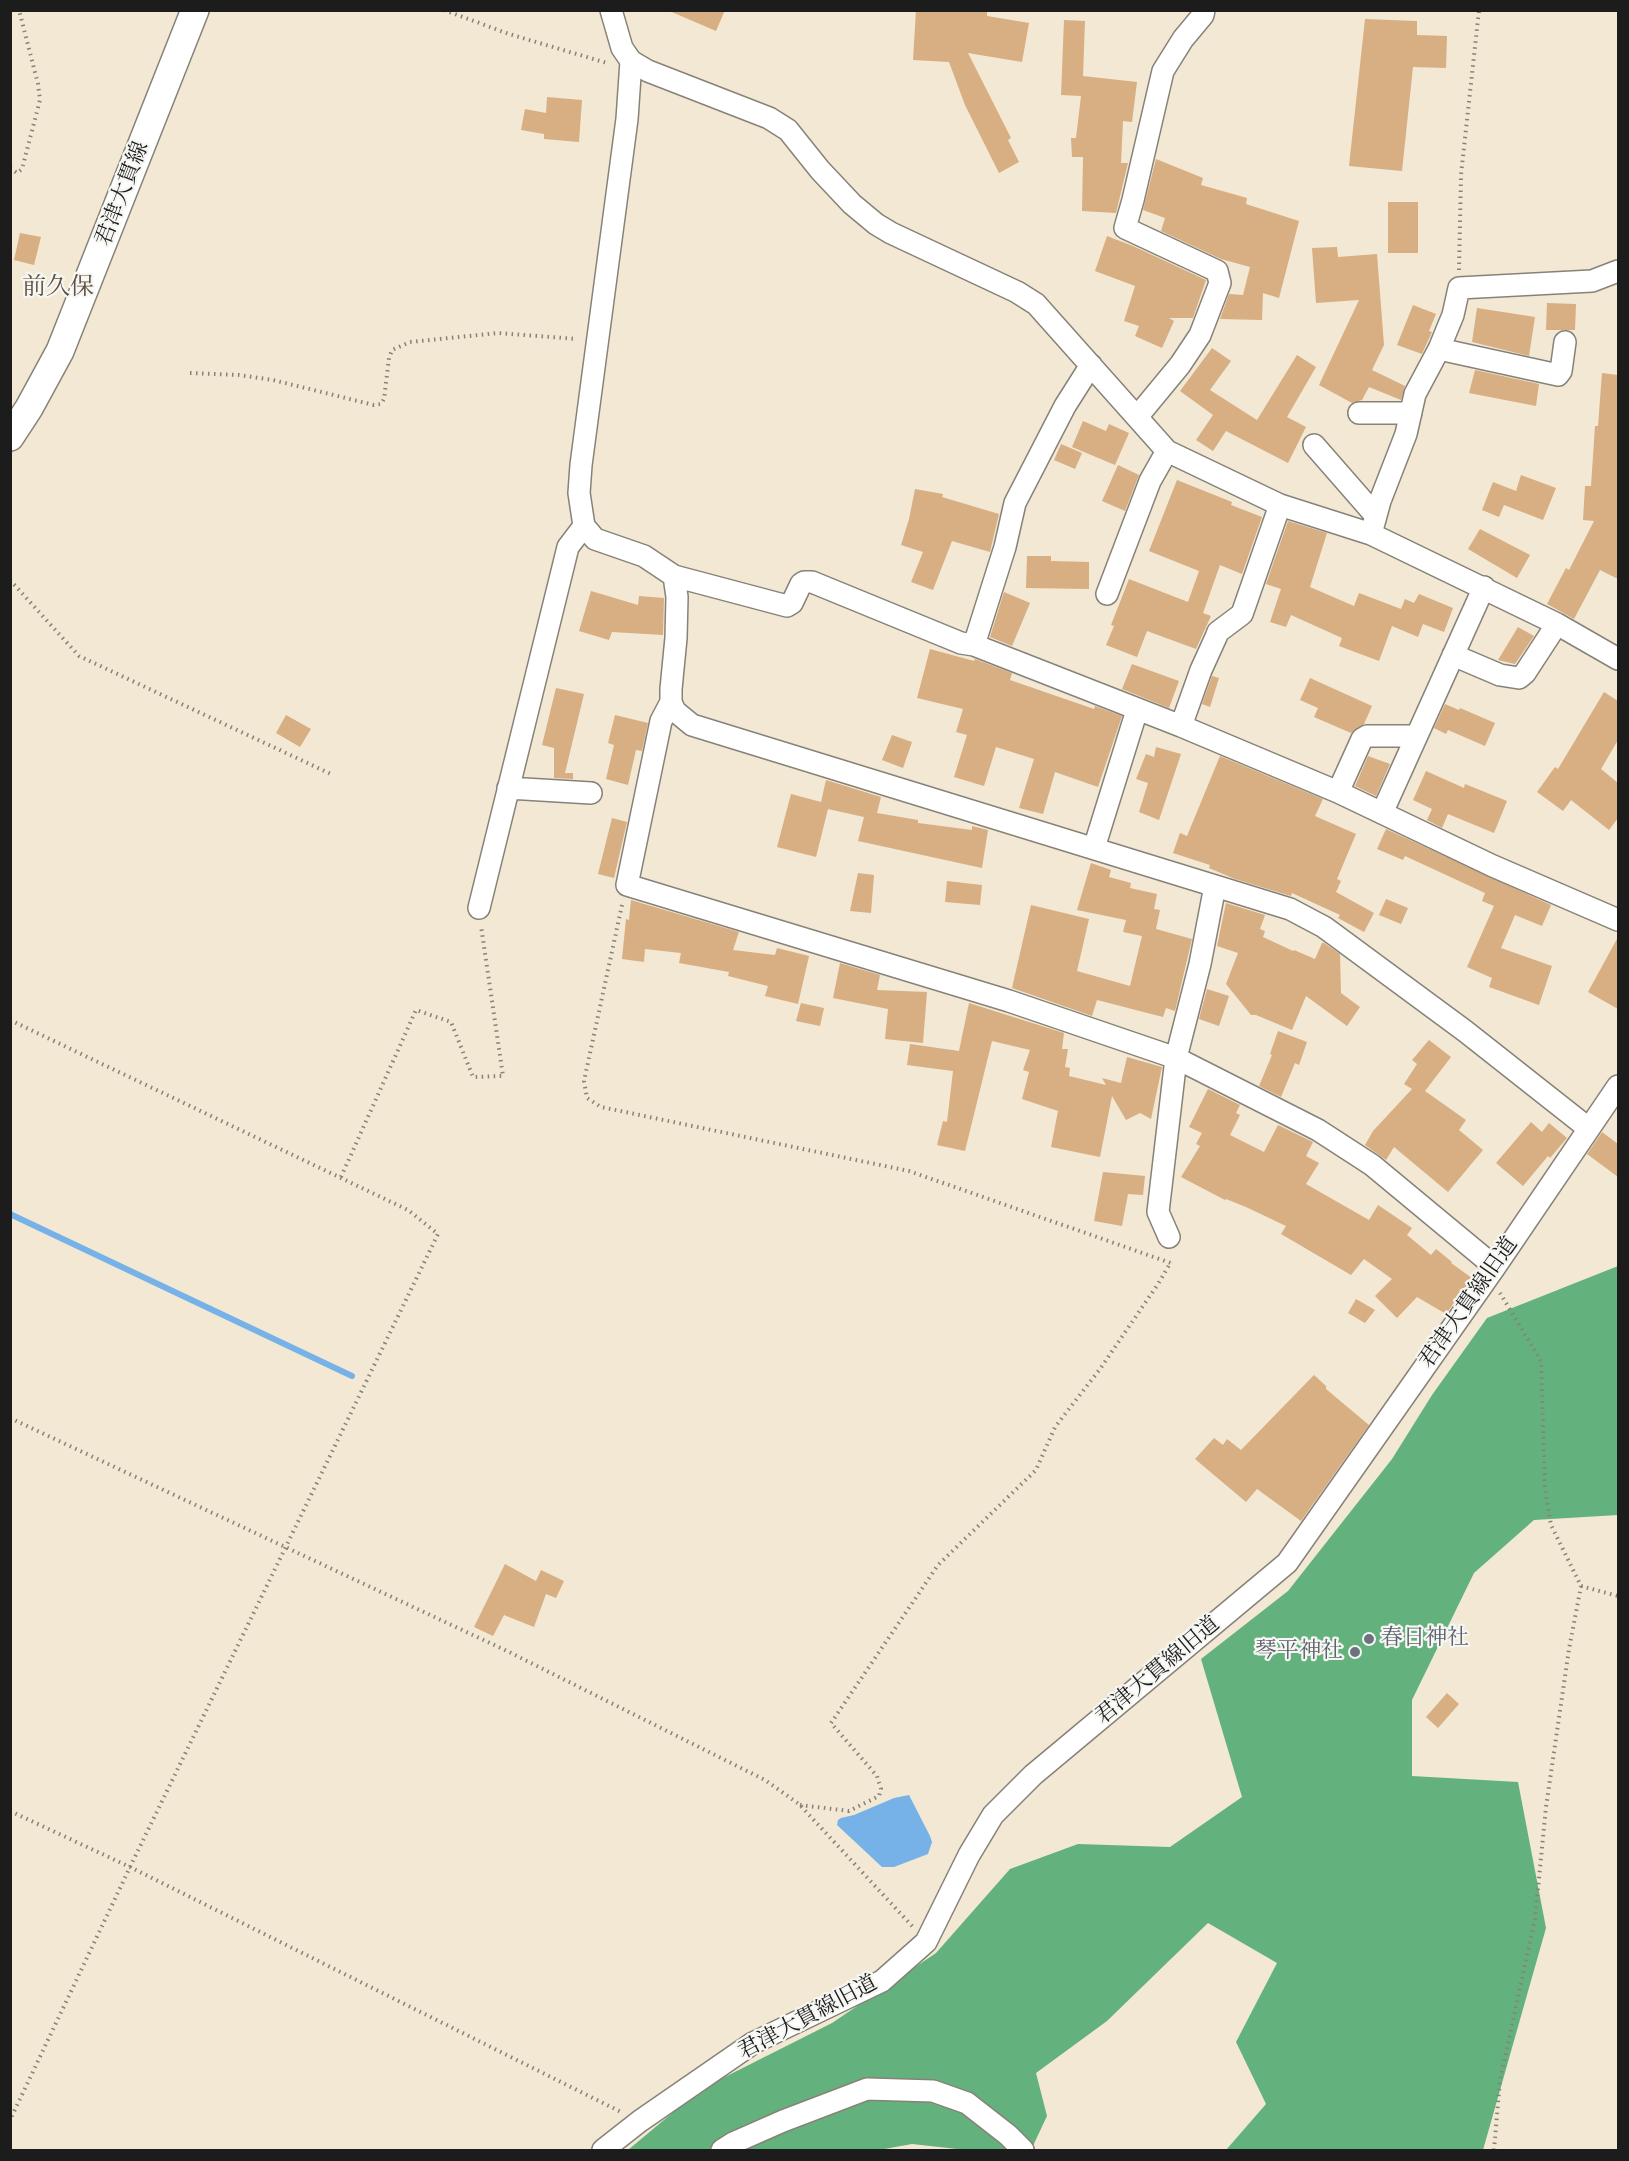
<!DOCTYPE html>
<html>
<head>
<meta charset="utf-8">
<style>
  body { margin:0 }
  #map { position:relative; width:1629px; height:2161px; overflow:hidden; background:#f2e8d3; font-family:Alegreya,serif }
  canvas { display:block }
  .frame { position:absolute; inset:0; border:12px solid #1c1c1c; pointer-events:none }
</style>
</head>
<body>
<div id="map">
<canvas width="1629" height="2161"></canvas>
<div class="frame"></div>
</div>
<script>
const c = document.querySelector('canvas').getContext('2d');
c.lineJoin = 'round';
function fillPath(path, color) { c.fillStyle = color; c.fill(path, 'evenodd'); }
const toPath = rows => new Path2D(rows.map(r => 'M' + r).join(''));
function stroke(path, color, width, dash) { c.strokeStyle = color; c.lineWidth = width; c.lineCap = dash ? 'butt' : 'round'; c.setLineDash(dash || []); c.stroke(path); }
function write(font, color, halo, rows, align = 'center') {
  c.font = font + ' Alegreya,"Noto Serif JP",serif'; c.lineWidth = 4.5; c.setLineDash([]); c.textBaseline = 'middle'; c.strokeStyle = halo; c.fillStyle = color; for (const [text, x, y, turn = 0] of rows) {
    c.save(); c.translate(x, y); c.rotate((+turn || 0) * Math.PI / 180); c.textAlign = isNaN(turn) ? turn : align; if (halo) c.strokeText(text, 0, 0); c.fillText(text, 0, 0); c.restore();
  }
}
const forest = toPath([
  [1618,1266,1618,1515,1534,1520,1474,1573,1412,1700,1412,1776,1518,1782,1546,1928,1483,2150,1226,2150,1266,2104,1236,2042,1277,1963,1208,1923,1107,2021,1036,2073,1047,2116,1031,2150,966,2150,912,2144,879,2150,628,2150,701,2089,832,2023,936,1953,1010,1869,1078,1844,1170,1847,1242,1797,1201,1659,1288,1591,1392,1459,1432,1395,1487,1318]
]);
const water = toPath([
  [909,1795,930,1836,932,1842,928,1854,894,1867,882,1867,837,1825,838,1820,841,1818,854,1815,894,1798]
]);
const stream = toPath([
  [10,1214,352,1376]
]);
const building = toPath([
  [667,10,725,10,716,31],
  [916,10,987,10,987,16,1029,23,1022,62,968,53,1011,138,1008,140,1019,162,999,173,965,105,949,62,913,60],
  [1365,19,1417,21,1417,35,1447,36,1446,68,1413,67,1402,171,1349,166],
  [1064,20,1085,21,1083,76,1137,82,1132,122,1123,121,1121,163,1128,163,1116,213,1082,211,1083,157,1072,157,1071,138,1076,138,1081,96,1061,95],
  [547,97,582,100,579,142,544,139,544,134,521,130,525,109,546,113],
  [1156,159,1203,178,1201,185,1247,198,1246,204,1299,221,1279,298,1263,293,1262,320,1220,319,1229,294,1243,295,1250,267,1221,259,1161,231,1165,218,1143,210],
  [1388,202,1418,202,1418,253,1388,253],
  [20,233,41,237,34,265,14,260],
  [1107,236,1133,246,1206,280,1193,318,1169,318,1174,321,1162,348,1135,336,1139,326,1124,321,1135,286,1095,271],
  [1337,247,1338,257,1377,254,1384,345,1372,370,1405,386,1401,400,1369,387,1362,400,1352,403,1319,385,1359,300,1316,303,1312,248],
  [1547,303,1576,304,1575,330,1546,330],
  [1413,305,1436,314,1429,331,1432,332,1422,354,1397,345],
  [1477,308,1535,317,1529,356,1472,342],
  [1212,348,1231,361,1210,390,1257,420,1297,355,1316,367,1287,417,1306,427,1288,463,1226,431,1213,451,1196,440,1213,415,1180,391],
  [1475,370,1539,384,1536,406,1469,393],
  [1602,373,1618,375,1618,579,1600,570,1574,619,1547,604,1566,568,1569,570,1594,521,1583,520,1585,486,1591,486,1595,426,1598,426],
  [1083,421,1106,431,1109,424,1129,433,1115,465,1072,447],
  [1061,444,1082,453,1075,469,1054,460],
  [1118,465,1139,475,1125,511,1102,501],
  [1521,475,1556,488,1543,520,1504,505,1499,517,1482,510,1493,482,1516,491],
  [1177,480,1232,502,1231,505,1262,517,1242,574,1220,565,1203,613,1211,616,1196,649,1147,631,1137,657,1106,645,1114,626,1111,625,1129,579,1188,602,1199,571,1149,551],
  [915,489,943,494,942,497,999,514,990,552,952,541,933,590,911,582,923,552,901,545,909,519],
  [1288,521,1327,533,1310,587,1354,606,1359,593,1401,609,1405,599,1414,603,1419,594,1453,608,1444,632,1423,624,1418,637,1392,626,1379,661,1339,646,1342,638,1291,615,1286,627,1270,622,1281,589,1266,584],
  [1480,529,1530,555,1517,578,1468,549],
  [1027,556,1051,556,1051,561,1089,562,1089,589,1026,588],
  [591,591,638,605,639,596,664,598,663,635,612,632,609,640,579,631],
  [1004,592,1030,603,1012,646,990,637],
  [1518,627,1534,636,1515,664,1498,660],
  [930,649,974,661,975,659,1012,673,1010,680,1094,709,1095,706,1122,716,1098,787,1055,772,1043,814,1019,808,1034,759,996,747,984,786,954,777,967,735,956,732,963,709,917,698],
  [1132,664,1179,681,1169,708,1122,689],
  [1212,676,1219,678,1210,707,1202,704],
  [1310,678,1372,706,1364,724,1351,733,1314,717,1318,708,1300,700],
  [556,688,584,694,565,773,573,773,573,779,554,778,554,748,542,745],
  [1604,692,1618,701,1618,740,1601,769,1618,783,1618,818,1609,830,1571,800,1563,811,1537,792,1555,767,1558,769],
  [1445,704,1459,710,1460,708,1495,723,1485,746,1448,730,1446,734,1434,728],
  [286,715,311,729,300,747,276,733],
  [615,715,648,723,642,751,636,750,628,785,606,779,614,745,608,743],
  [892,735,912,742,903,768,882,760],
  [1156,747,1181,754,1159,820,1139,812,1148,783,1136,779,1146,754,1154,757],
  [1220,756,1323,799,1315,816,1356,834,1337,879,1341,881,1336,892,1374,913,1364,932,1338,918,1340,915,1292,893,1291,896,1235,879,1209,868,1210,865,1173,853,1180,833,1187,836],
  [1368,756,1390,764,1376,796,1355,786],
  [1426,771,1464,788,1465,784,1507,801,1494,833,1448,814,1442,828,1427,820,1432,809,1413,800],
  [826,780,881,797,877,813,918,820,918,823,972,830,972,826,988,830,982,868,858,841,864,817,828,809,816,857,777,847,791,794,821,802],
  [612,818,627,822,614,878,598,874],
  [1386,829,1551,905,1542,926,1515,915,1501,948,1552,966,1539,1005,1489,987,1492,978,1467,967,1494,906,1482,901,1485,893,1405,856,1403,860,1377,849],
  [1091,863,1111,870,1109,877,1131,883,1130,888,1157,894,1154,909,1160,910,1156,929,1192,939,1175,1011,1166,1008,1163,1017,1097,1000,1092,1016,1012,988,1031,905,1089,919,1077,971,1130,986,1142,936,1123,932,1126,920,1077,910],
  [858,873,874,875,871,913,850,911],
  [947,881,982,885,980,905,945,902],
  [1386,899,1408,908,1401,924,1379,915],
  [631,900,739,932,733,950,775,955,777,948,809,956,798,1004,765,996,768,986,728,976,729,972,679,963,681,953,645,949,644,962,622,959,626,919,629,920],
  [1226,903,1265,915,1260,929,1265,931,1263,937,1293,951,1294,950,1315,959,1322,943,1324,943,1340,954,1341,993,1360,1007,1347,1026,1306,996,1292,1030,1256,1015,1251,1015,1226,984,1238,953,1217,946],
  [1618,937,1618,1009,1588,992],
  [840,963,880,975,877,990,927,992,923,1043,885,1039,888,1009,833,998],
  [1207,989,1229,996,1219,1026,1199,1019],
  [801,1003,824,1008,820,1026,796,1021],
  [969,1003,1064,1033,1062,1049,1068,1049,1065,1067,1070,1068,1069,1076,1106,1085,1102,1078,1121,1083,1127,1057,1162,1067,1151,1119,1140,1113,1126,1120,1112,1096,1100,1157,1051,1147,1058,1111,1022,1099,1029,1072,1023,1070,1030,1050,992,1041,965,1151,937,1145,943,1121,947,1122,953,1071,907,1065,910,1044,959,1051],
  [1278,1031,1307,1042,1299,1065,1295,1063,1281,1097,1259,1086,1272,1055,1270,1054],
  [1429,1040,1451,1057,1425,1091,1466,1120,1459,1130,1483,1150,1448,1192,1394,1147,1386,1160,1365,1145,1373,1131,1412,1089,1404,1084,1417,1064,1412,1060],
  [1208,1089,1240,1105,1236,1113,1240,1115,1230,1135,1264,1152,1278,1125,1313,1142,1306,1156,1319,1163,1306,1184,1369,1220,1378,1205,1412,1228,1407,1235,1431,1255,1436,1249,1452,1262,1451,1263,1472,1278,1446,1314,1417,1297,1397,1318,1375,1296,1392,1279,1364,1259,1351,1275,1281,1234,1286,1226,1246,1207,1226,1199,1225,1200,1181,1177,1200,1146,1196,1144,1202,1133,1189,1127],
  [1531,1122,1542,1132,1549,1123,1567,1138,1550,1158,1548,1156,1523,1186,1496,1163],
  [1602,1132,1618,1144,1618,1177,1587,1154],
  [1103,1172,1145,1176,1143,1195,1128,1194,1122,1226,1094,1221],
  [1356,1299,1375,1310,1365,1323,1348,1313],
  [1314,1375,1326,1386,1326,1389,1369,1425,1301,1521,1257,1489,1246,1502,1195,1459,1214,1438,1223,1445,1227,1439,1241,1450],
  [505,1564,536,1581,541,1570,564,1581,556,1598,546,1594,534,1627,504,1615,493,1636,474,1627],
  [1447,1693,1459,1704,1438,1728,1426,1717]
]);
const path = toPath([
  [444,10,509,34,607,63],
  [10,168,17,173,22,169,40,100,38,84,19,10],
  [1459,270,1461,175,1479,10],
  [190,373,239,375,273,380,374,405,381,404,384,399,389,358,392,350,410,342,498,333,577,339],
  [10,580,79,656,333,775],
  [622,905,584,1081,587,1098,601,1107,909,1171,1171,1263],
  [10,1020,408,1210,438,1234,130,1867,10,2120],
  [341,1177,416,1010,451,1022,473,1077,503,1076,481,926],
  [10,1418,507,1651,765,1780,799,1804,913,1927],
  [1581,1586,1618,1596],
  [800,1805,849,1811,879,1796,881,1789,877,1776,831,1723,938,1565,1036,1470,1055,1427,1100,1369,1158,1284,1171,1262],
  [10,1811,130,1867,621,2112],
  [1494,2150,1500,2080,1535,1919,1546,1807,1569,1649,1581,1586,1551,1525,1545,1489,1541,1361,1500,1293]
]);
const minor = toPath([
  [611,10,622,48,631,61,648,71,769,118,788,130,820,170,852,204,876,224,891,233,1017,292,1036,304,1167,451,1280,505,1371,534,1557,624,1618,659],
  [631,61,627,119,581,465,579,493,584,526,595,539,644,556,674,576,677,597,676,638,671,689,671,702,675,711,692,725,1290,909,1324,927,1465,1031,1588,1128],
  [1439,349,1558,375,1561,371,1565,342],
  [1359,413,1411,413],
  [1137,417,1180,365,1200,335,1220,283,1217,271,1125,228,1133,200,1163,71,1183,39,1203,15,1204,10],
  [1314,445,1376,516],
  [1371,534,1380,501,1406,434,1415,394,1439,349,1453,315,1459,288,1592,281,1618,271],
  [674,576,787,606,792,603,801,584,804,582,812,582,961,643,974,645,1181,726,1338,792,1493,866,1618,920],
  [1107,594,1150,481,1167,451],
  [974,645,1005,547,1015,503,1065,406,1091,365],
  [1453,655,1500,675,1519,678,1525,673,1557,624],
  [671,702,661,721,627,885,1009,1001,1176,1058,1318,1130,1372,1165,1495,1267],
  [1181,726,1201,670,1216,637,1218,632,1242,614,1280,505],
  [508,788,591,793],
  [1338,792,1362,739,1367,736,1416,736],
  [1382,813,1484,587],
  [1094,848,1137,710],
  [479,908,568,547,584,526],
  [1169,1237,1158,1212,1176,1058,1200,964,1215,886],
  [603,2150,640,2121,753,2043,882,1981,926,1942,969,1855,993,1815,1033,1775,1287,1563,1495,1267,1618,1086],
  [722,2150,733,2143,783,2121,867,2089,933,2091,967,2103,1008,2135,1023,2150]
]);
const major = toPath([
  [10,437,29,408,60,351,195,10]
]);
const markers = [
  [1369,1639,6,"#6b7280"],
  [1355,1652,6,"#6b7280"]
];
const streetNames = [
  ["君津大貫線",123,194,-69],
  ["君津大貫線旧道",1469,1303,-55],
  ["君津大貫線旧道",1158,1671,-40],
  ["君津大貫線旧道",808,2018,-28]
];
const worshipNames = [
  ["春日神社",1381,1639],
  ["琴平神社",1343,1652,"right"]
];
const neighbourhoodNames = [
  ["前久保",58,288]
];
fillPath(forest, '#63b27d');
fillPath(water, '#76b2e8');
stroke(stream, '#76b2e8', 6);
fillPath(building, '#d8ae83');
stroke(minor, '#878278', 24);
stroke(major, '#878278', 30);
stroke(path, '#878278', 4, [1.5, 4.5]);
stroke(minor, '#fff', 21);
stroke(major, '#fff', 27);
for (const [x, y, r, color] of markers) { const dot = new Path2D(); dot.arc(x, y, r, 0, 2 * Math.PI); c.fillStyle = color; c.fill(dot); stroke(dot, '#f6f6f2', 2); }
write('22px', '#1c1c1c', '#f6f6f2', streetNames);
write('22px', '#5b616d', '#f6f6f2', worshipNames, 'left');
write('24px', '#5e4f40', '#f6f6f2', neighbourhoodNames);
</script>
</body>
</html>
